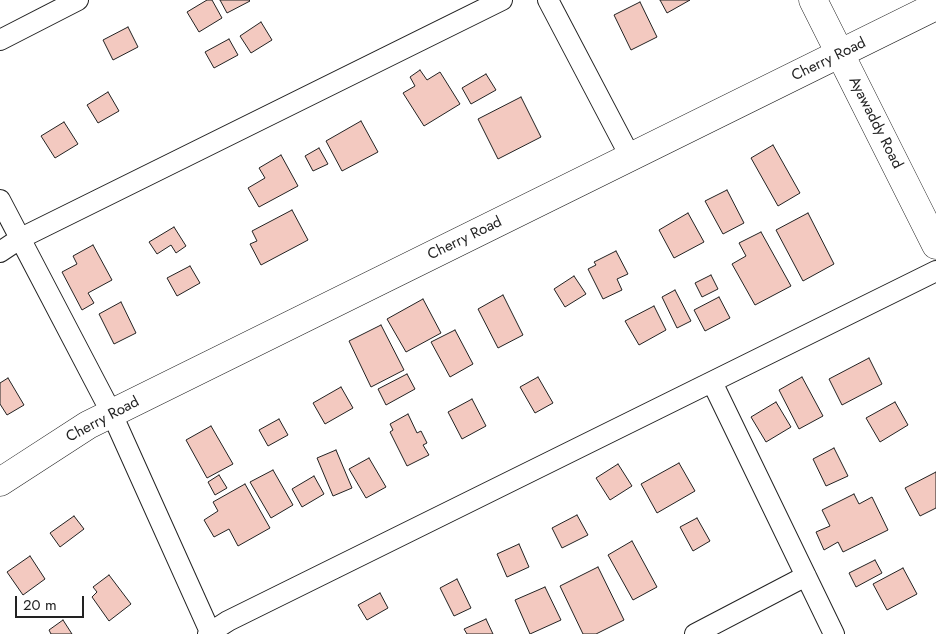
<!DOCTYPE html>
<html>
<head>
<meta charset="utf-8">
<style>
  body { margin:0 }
  #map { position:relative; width:936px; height:634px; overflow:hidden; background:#fff; font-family:Jost,sans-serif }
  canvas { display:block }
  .scale { position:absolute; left:15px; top:596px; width:69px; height:22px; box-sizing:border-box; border:2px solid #222; border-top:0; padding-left:6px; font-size:15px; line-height:18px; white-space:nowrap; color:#222; -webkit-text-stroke:4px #fff; paint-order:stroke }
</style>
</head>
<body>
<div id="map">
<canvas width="936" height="634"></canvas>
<div class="scale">20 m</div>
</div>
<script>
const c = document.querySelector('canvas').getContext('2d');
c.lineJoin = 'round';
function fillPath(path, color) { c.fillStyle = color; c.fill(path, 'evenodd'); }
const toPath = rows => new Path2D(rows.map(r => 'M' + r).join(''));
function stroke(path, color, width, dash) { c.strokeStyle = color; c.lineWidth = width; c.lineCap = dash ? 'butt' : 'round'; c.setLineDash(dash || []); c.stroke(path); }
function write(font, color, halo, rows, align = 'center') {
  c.font = font + ' Jost,sans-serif'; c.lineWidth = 4; c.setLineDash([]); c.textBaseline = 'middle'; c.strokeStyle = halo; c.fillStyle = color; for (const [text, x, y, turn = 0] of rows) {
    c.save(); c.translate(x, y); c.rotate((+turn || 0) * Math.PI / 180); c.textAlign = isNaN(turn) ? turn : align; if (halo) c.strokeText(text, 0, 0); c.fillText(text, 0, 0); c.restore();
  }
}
const building = toPath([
  [207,0,212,0,222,18,199,32,187,12,207,0],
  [220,0,249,0,250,1,227,13,220,0],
  [660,0,690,0,667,13,660,0],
  [640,2,657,37,631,50,614,15,640,2],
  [261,22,272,40,251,53,240,36,261,22],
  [128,27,138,47,113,60,103,40,128,27],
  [229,39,238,55,214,68,205,52,229,39],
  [420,70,427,80,440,72,460,104,424,126,403,93,415,86,410,77,420,70],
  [486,74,496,90,471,104,462,88,486,74],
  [108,92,119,111,98,123,87,105,108,92],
  [521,97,541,137,498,159,478,119,521,97],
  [361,121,378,152,342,171,326,141,361,121],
  [64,122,78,144,55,158,41,136,64,122],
  [773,145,800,193,778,206,751,158,773,145],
  [319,148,328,164,313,171,305,156,319,148],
  [281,155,298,186,259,207,248,188,265,178,259,168,281,155],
  [727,190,744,223,723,234,705,201,727,190],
  [292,210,308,240,261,265,250,244,257,241,252,231,292,210],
  [688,213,704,242,674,258,659,230,688,213],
  [808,213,834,264,803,281,776,230,808,213],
  [174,227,186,246,176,253,171,245,157,254,149,242,174,227],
  [761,232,791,286,755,305,732,264,746,256,739,243,761,232],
  [93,245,112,280,88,293,94,303,82,310,62,272,77,264,73,256,93,245],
  [616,251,628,274,617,279,622,290,603,299,588,269,596,265,594,262,616,251],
  [190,266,200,283,177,296,167,278,190,266],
  [711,275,718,289,702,297,695,283,711,275],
  [574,276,586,294,565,307,554,289,574,276],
  [675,290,691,321,677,328,662,297,675,290],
  [503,295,523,335,498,348,478,309,503,295],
  [719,297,730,318,705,331,694,310,719,297],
  [423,299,441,333,406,352,387,319,423,299],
  [121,302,136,333,114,344,99,314,121,302],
  [654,306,666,330,639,345,625,321,654,306],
  [381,325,404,370,371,387,349,341,381,325],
  [455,330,473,364,450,377,431,342,455,330],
  [869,358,882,384,842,405,829,379,869,358],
  [407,374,415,389,386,405,378,389,407,374],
  [538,377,553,403,535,413,520,387,538,377],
  [802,377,823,416,799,429,779,390,802,377],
  [8,378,24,405,7,415,0,404,0,383,8,378],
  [341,387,353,408,325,424,313,403,341,387],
  [472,399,486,426,462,439,448,412,472,399],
  [776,402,791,427,766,442,751,417,776,402],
  [895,402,908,425,880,442,866,418,895,402],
  [408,414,417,433,421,431,427,443,423,445,429,455,407,466,390,432,393,430,390,424,408,414],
  [279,419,288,435,268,446,259,430,279,419],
  [211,426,233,464,207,478,186,440,211,426],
  [834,448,848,476,826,486,813,459,834,448],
  [336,450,352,488,333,496,317,458,336,450],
  [369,458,386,487,366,498,349,469,369,458],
  [679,463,695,491,657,513,641,484,679,463],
  [618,464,632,486,610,500,596,478,618,464],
  [273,470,293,505,271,518,250,482,273,470],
  [936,472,936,508,920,516,905,488,936,472],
  [219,475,227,488,215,495,208,482,219,475],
  [314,476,324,494,302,507,292,489,314,476],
  [245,484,270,528,238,546,229,529,214,537,204,520,218,511,213,502,245,484],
  [854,494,859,504,872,497,888,530,843,552,838,542,824,550,816,532,830,526,822,510,854,494],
  [577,515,588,535,562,548,552,528,577,515],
  [74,516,84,529,60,547,50,533,74,516],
  [697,518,710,541,693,551,680,527,697,518],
  [632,541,657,587,633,600,608,555,632,541],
  [519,544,529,567,507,577,497,554,519,544],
  [30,556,45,579,23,595,7,572,30,556],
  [875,560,882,573,856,587,849,573,875,560],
  [598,567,624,620,596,634,583,634,560,586,598,567],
  [903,568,917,594,887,610,873,584,903,568],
  [109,575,131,604,109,621,92,597,97,592,93,587,109,575],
  [457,579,471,608,454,616,440,588,457,579],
  [545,587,561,620,530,634,515,600,545,587],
  [380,593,388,608,367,620,358,605,380,593],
  [486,619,493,634,467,634,464,629,486,619],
  [63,620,72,634,51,634,49,630,63,620]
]);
const street = toPath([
  [548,0,631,158],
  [0,40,78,0],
  [0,200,112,414,211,634],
  [0,252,21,238,502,0],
  [712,382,834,634],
  [208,634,228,621,936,271],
  [695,634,806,576]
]);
const secondary = toPath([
  [813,0,936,245],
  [0,482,88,425,936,6]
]);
const streetNames = [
  ["Cherry Road",829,60,-26],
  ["Ayawaddy Road",875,123,63],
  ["Cherry Road",465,239,-26],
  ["Cherry Road",103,420,-28]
];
fillPath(building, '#f3c9c0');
stroke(building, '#222', 1);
stroke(street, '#222', 22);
stroke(secondary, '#222', 29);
stroke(street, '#fff', 20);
stroke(secondary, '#fff', 28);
write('15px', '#222', '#fff', streetNames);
</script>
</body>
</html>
